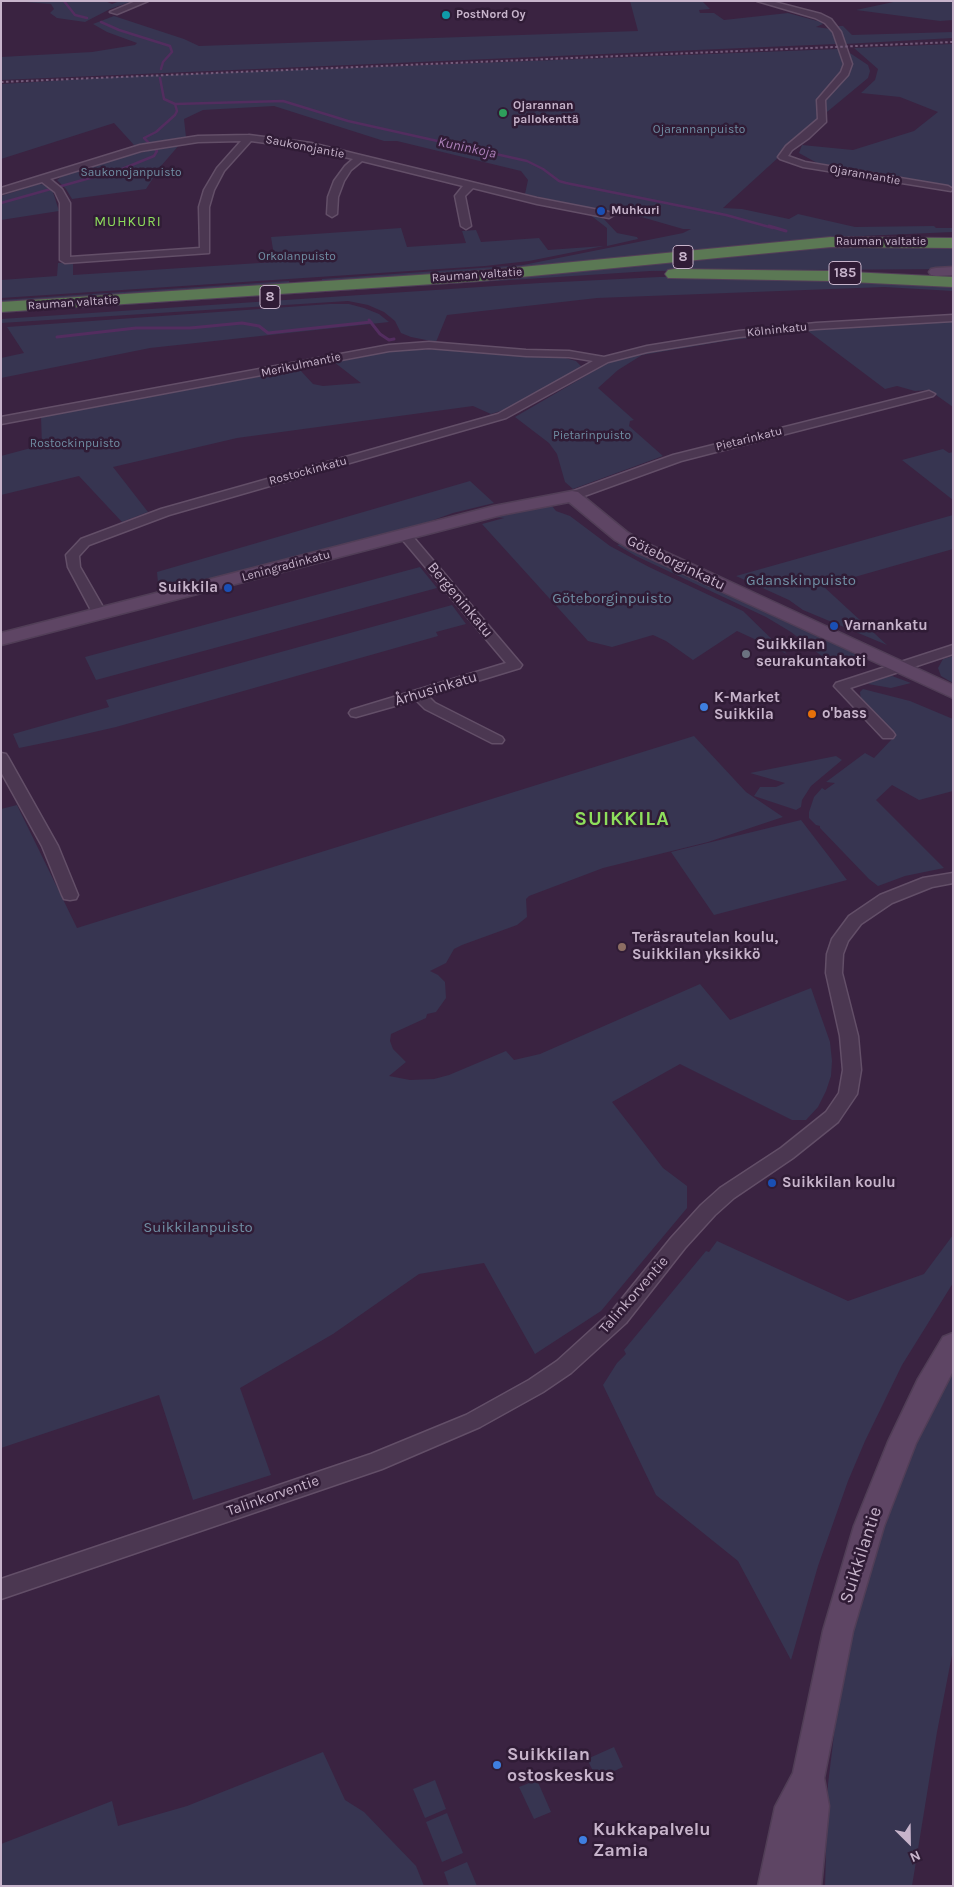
<!DOCTYPE html>
<html>
<head>
<meta charset="utf-8">
<style>
  body { margin:0 }
  #map { position:relative; width:954px; height:1887px; overflow:hidden; background:#3a2341; font-family:Karla,sans-serif }
  canvas { display:block }
  .frame { position:absolute; inset:0; border:2px solid #c7b4cb; pointer-events:none }
  .north { position:absolute; left:884px; top:1817px; width:50px; height:50px; -webkit-text-stroke:4px #301c36; paint-order:stroke; rotate:157deg; font-size:14px; font-weight:700; line-height:20px; text-align:center; color:#c7b4cb }
  .north::after { content:''; display:block; margin:auto; width:18px; height:22px; background:#c7b4cb; clip-path:polygon(50% 0,100% 100%,50% 72%,0 100%) }
</style>
</head>
<body>
<div id="map">
<canvas width="954" height="1887"></canvas>
<div class="frame"></div>
<div class="north">N</div>
</div>
<script>
const c = document.querySelector('canvas').getContext('2d');
c.lineJoin = 'round';
function fillPath(path, color) { c.fillStyle = color; c.fill(path, 'evenodd'); }
const toPath = rows => new Path2D(rows.map(r => 'M' + r).join(''));
function stroke(path, color, width, dash) { c.strokeStyle = color; c.lineWidth = width; c.lineCap = dash ? 'butt' : 'round'; c.setLineDash(dash || []); c.stroke(path); }
function write(font, color, halo, rows, align = 'center') {
  c.font = font + ' Karla,sans-serif'; c.lineWidth = 5; c.setLineDash([]); c.textBaseline = 'middle'; c.strokeStyle = halo; c.fillStyle = color; for (const [text, x, y, turn = 0] of rows) {
    c.save(); c.translate(x, y); c.rotate((+turn || 0) * Math.PI / 180); c.textAlign = isNaN(turn) ? turn : align; if (halo) c.strokeText(text, 0, 0); c.fillText(text, 0, 0); c.restore();
  }
}
const green = toPath([
  [12,1,105,1,112,4,120,1,133,1,110,9,85,22,57,18,50,13,54,9,51,4],
  [630,1,702,1,710,9,699,10,700,13,714,13,724,20,788,13,821,22,823,24,816,27,831,29,836,44,1,80,1,57,92,52,135,45,137,43,107,32,93,24,114,16,184,39,199,46,638,31],
  [898,1,953,1,953,20,940,21,856,10],
  [837,26,843,26,852,35,953,32,953,38,845,44],
  [953,44,953,188,881,176,880,173,817,163,799,153,802,145,853,150,914,131,938,112,900,97,861,93,875,80,878,69,854,48],
  [838,49,850,53,868,65,870,71,868,78,786,146,780,156,723,208,742,209,789,219,798,214,855,227,934,226,936,228,953,228,953,232,862,236,464,273,322,281,322,279,523,265,683,233,691,229,683,229,638,216,594,209,525,194,528,180,521,171,397,141,384,141,274,106,203,110,184,119,186,137,134,145,114,123,1,159,1,84,118,77],
  [180,144,161,166,146,189,72,199,66,189,57,180,62,176,130,155],
  [39,184,47,185,53,192,59,211,1,220,1,196],
  [589,214,603,218,617,233,637,237,638,239,607,246,607,228],
  [401,228,407,247,466,243,462,231,476,230,481,242,539,238,548,250,604,246,529,261,485,266,1,298,1,280,57,276,58,263,73,262,73,275,275,262,271,237],
  [953,245,953,269,650,271,1,313,1,310,810,247],
  [659,277,743,277,953,285,953,291,884,287,597,298,447,315,436,342,411,337,401,333,395,321,384,312,368,305,348,301,1,323,1,319,540,283],
  [289,281,289,283,253,287,1,304,1,300],
  [330,304,349,304,364,308,379,314,389,322,150,348,1,378,1,358,24,353,7,327],
  [953,319,953,407,929,390,915,391,897,386,885,389,808,331,725,341,642,355,618,370,598,388,634,420,630,421,629,426,663,456,573,489,565,482,557,454,549,443,515,417,606,364,620,358,646,351,723,339,792,331],
  [447,349,529,357,562,357,576,361,581,366,576,372,507,409,491,414,473,406,237,438,113,467,148,512,122,522,79,476,1,495,1,456,42,445,41,417,289,371,301,371,313,384,323,386,361,383,334,362,361,355,405,350],
  [943,449,949,453,953,452,953,500,902,460],
  [470,481,494,503,453,513,428,522,377,536,376,538,159,594,157,572],
  [552,506,556,511,570,516,610,546,649,567,743,611,787,654,737,631,693,660,666,641,653,635,612,647,588,641,482,524,504,518,493,517],
  [953,515,953,549,823,586,887,645,803,610,789,600,736,576],
  [620,544,825,639,853,653,858,657,839,664,832,664,791,632,766,617,636,556,617,545],
  [420,567,437,588,96,680,85,657],
  [452,605,466,624,436,632,438,636,116,727,68,738,19,748,13,734,109,707,106,700],
  [953,656,953,683,941,676,938,668,943,659],
  [892,676,911,683,891,688,868,684,876,679],
  [863,689,910,701,953,719,953,791,919,800,892,785,876,800,944,868,905,876,878,886,869,879,820,828,820,826,816,825,809,818,809,812,814,797,822,788,825,790,835,783,826,782,865,753,874,758,892,739,894,733,861,700,860,692],
  [694,736,746,792,783,817,708,842,603,868,529,896,526,899,527,917,517,925,462,945,454,949,446,963,430,971,438,975,445,982,446,998,436,1012,427,1014,426,1018,391,1034,390,1041,393,1049,406,1062,389,1076,410,1080,434,1079,449,1075,506,1051,514,1060,540,1054,700,984,730,1020,811,988,830,1042,832,1061,831,1076,826,1091,818,1107,806,1120,792,1120,680,1064,612,1102,663,1168,687,1186,687,1208,601,1311,535,1354,484,1263,419,1274,333,1334,240,1388,271,1475,193,1500,159,1395,1,1448,1,809,17,805,77,928],
  [836,756,842,760,811,786,802,800,801,807,796,810,754,796,760,787,776,787,785,783,750,773],
  [801,820,847,880,714,915,671,852],
  [953,1235,953,1283,902,1365,865,1441,848,1481,818,1566,791,1660,738,1561,656,1495,603,1385,617,1363,626,1354,624,1350,706,1251,709,1252,717,1241,848,1301,924,1274],
  [953,1369,953,1650,937,1732,912,1886,825,1886,828,1784,839,1694,857,1609,885,1522,909,1459],
  [614,1747,623,1767,597,1779,587,1759],
  [323,1752,345,1800,364,1812,416,1866,424,1886,1,1886,1,1844,112,1801,118,1826,121,1825,187,1806],
  [435,1780,446,1809,425,1818,413,1789],
  [537,1780,551,1812,534,1819,519,1787],
  [447,1813,463,1853,442,1862,426,1822],
  [467,1862,477,1886,449,1886,444,1872]
]);
const streamFar1 = toPath([
  [64,1,75,15,87,18],
  [101,22,119,30,170,46,172,52,163,62,161,69],
  [160,78,164,99,175,104,283,101,348,121,527,161,543,169,559,181,566,183,726,215,773,228],
  [1,203,122,169,154,156,157,151,144,138,156,132,175,115,177,111,175,104]
]);
const stream = toPath([
  [769,226,786,231],
  [369,320,380,334,389,340,394,339],
  [57,337,136,328,190,328,242,323,259,326,268,333,371,322]
]);
const street = toPath([
  [136,1,148,1,117,14,110,12,136,1],
  [757,1,771,1,821,14,831,19,841,32,852,64,848,75,825,100,826,122,809,138,792,150,788,156,805,162,948,186,953,189,951,191,803,167,780,159,778,157,786,146,818,119,817,100,841,72,844,64,833,32,825,23,815,18,757,1],
  [249,135,311,143,537,198,609,212,614,215,609,218,537,204,473,188,465,196,471,226,466,229,461,226,455,196,463,186,362,161,351,170,344,181,338,197,337,214,332,217,327,214,328,197,334,181,345,166,353,159,311,149,251,141,224,171,214,190,209,207,209,253,65,263,60,260,60,203,55,192,42,182,1,194,1,188,140,145,198,136,249,135],
  [241,141,217,168,204,190,199,207,200,248,70,257,70,203,62,189,50,179,141,151,198,142,241,141],
  [953,315,953,321,816,329,739,337,647,352,608,362,506,418,169,515,89,545,79,556,80,567,107,614,100,618,93,614,68,567,66,555,81,539,161,509,498,414,593,361,569,357,526,356,429,348,389,351,1,424,1,417,389,345,429,342,526,350,569,351,604,357,647,346,739,331,816,323,953,315],
  [929,391,935,394,933,396,681,461,576,499,572,500,566,496,568,493,673,455,929,391],
  [405,531,409,532,522,665,520,668,428,696,435,703,502,737,504,740,502,743,492,743,425,709,416,700,356,717,351,716,349,713,351,710,506,663,401,538,399,535,401,532,405,531],
  [953,645,953,654,850,688,893,732,895,735,893,738,883,738,834,686,836,683,953,645],
  [1,753,6,754,8,757,58,846,78,895,76,899,70,900,64,899,62,895,42,846,1,772,1,753],
  [953,873,953,883,932,887,892,903,861,924,848,941,843,954,842,973,858,1036,861,1070,857,1094,838,1122,793,1158,734,1198,715,1215,685,1248,626,1323,571,1373,543,1392,480,1427,382,1469,1,1599,1,1579,371,1454,466,1415,529,1380,557,1361,612,1311,671,1238,701,1205,720,1188,781,1148,826,1112,839,1093,843,1070,840,1036,826,973,827,954,832,939,849,916,880,895,923,878,953,873]
]);
const secondary = toPath([
  [953,267,953,275,936,276,931,275,929,272,931,269,936,268,953,267],
  [572,491,578,492,627,532,642,541,953,685,953,698,630,549,615,540,569,502,501,515,1,645,1,633,494,506,572,491],
  [953,1333,953,1371,916,1443,884,1526,853,1631,824,1778,829,1806,821,1886,758,1886,775,1807,793,1773,823,1631,854,1526,888,1442,918,1379,943,1337,953,1333]
]);
const highway = toPath([
  [831,237,953,238,953,248,831,247,480,281,1,312,1,302,480,271,831,237],
  [674,269,830,271,953,277,953,287,830,281,668,278,665,274,668,270,674,269]
]);
const rail = toPath([
  [1,82,953,42]
]);
const markers = [
  [446,15,5,"#0f9aa8"],
  [503,113,5,"#2e9e5b"],
  [601,211,5,"#1a4fb4"],
  [228,588,5,"#1a4fb4"],
  [834,626,5,"#1a4fb4"],
  [746,654,5,"#6b7280"],
  [704,707,5,"#3f7fe0"],
  [812,714,5,"#e8710a"],
  [622,947,5,"#8d6e63"],
  [772,1183,5,"#1a4fb4"],
  [497,1765,5,"#3f7fe0"],
  [583,1840,5,"#3f7fe0"]
];
const farPoinames = [
  ["PostNord Oy",456,15],
  ["Ojarannan",513,106],
  ["pallokenttä",513,120],
  ["Muhkuri",611,211]
];
const farParknames = [
  ["Ojarannanpuisto",699,130],
  ["Saukonojanpuisto",131,173],
  ["Orkolanpuisto",297,257],
  ["Pietarinpuisto",592,436],
  ["Rostockinpuisto",75,444]
];
const farStreetnames = [
  ["Saukonojantie",305,147,11],
  ["Ojarannantie",865,175,10],
  ["Rauman valtatie",881,242],
  ["Rauman valtatie",477,275,-4],
  ["Rauman valtatie",73,303,-4],
  ["Kölninkatu",777,330,-6],
  ["Merikulmantie",301,365,-12],
  ["Pietarinkatu",749,439,-14],
  ["Rostockinkatu",308,471,-15],
  ["Leningradinkatu",286,566,-15]
];
const farWaternames = [
  ["Kuninkoja",467,148,12]
];
const farNeighbourhoodnames = [
  ["MUHKURI",128,222]
];
const shields = [
  [683,257,20],
  [845,273,32],
  [270,297,20]
];
const shieldNames = [
  ["8",683,257],
  ["185",845,273],
  ["8",270,297]
];
const streetNames = [
  ["Göteborginkatu",676,563,26],
  ["Bergeninkatu",460,600,50],
  ["Århusinkatu",436,689,-17],
  ["Talinkorventie",634,1295,-49],
  ["Talinkorventie",273,1496,-19]
];
const parkNames = [
  ["Gdanskinpuisto",801,581],
  ["Göteborginpuisto",612,599],
  ["Suikkilanpuisto",198,1228]
];
const poiNames = [
  ["Suikkila",218,588,"right"],
  ["Varnankatu",844,626],
  ["Suikkilan",756,645],
  ["seurakuntakoti",756,662],
  ["K-Market",714,698],
  ["Suikkila",714,715],
  ["o'bass",822,714],
  ["Teräsrautelan koulu,",632,938],
  ["Suikkilan yksikkö",632,955],
  ["Suikkilan koulu",782,1183]
];
const nearStreetnames = [
  ["Suikkilantie",861,1555,-72]
];
const nearPoinames = [
  ["Suikkilan",507,1755],
  ["ostoskeskus",507,1776],
  ["Kukkapalvelu",593,1830],
  ["Zamia",593,1851]
];
const districtNames = [
  ["SUIKKILA",622,819]
];
fillPath(green, '#373551');
stroke(streamFar1, '#532d5f', 2.5);
stroke(stream, '#532d5f', 3);
stroke(street, '#634f68', 3);
stroke(secondary, '#513e57', 3);
stroke(highway, '#533f58', 2);
fillPath(street, '#4b3751');
fillPath(secondary, '#5e4564');
fillPath(highway, '#5b7854');
stroke(rail, '#735b7a', 2, [2.5, 2.5]);
for (const [x, y, r, color] of markers) { const dot = new Path2D(); dot.arc(x, y, r, 0, 2 * Math.PI); c.fillStyle = color; c.fill(dot); stroke(dot, '#301c36', 2); }
write('bold 12px', '#c7b4cb', '#301c36', farPoinames, 'left');
write('12px', '#708ea3', '#301c36', farParknames);
write('12px', '#c7b4cb', '#301c36', farStreetnames);
write('italic 14px', '#ac80b9', '#301c36', farWaternames);
c.letterSpacing = '1px';
write('14px', '#8ede5c', '#301c36', farNeighbourhoodnames);
c.letterSpacing = '0px';
for (const [x, y, w] of shields) { const box = new Path2D(); box.roundRect(x - w / 2, y - 11.5, w, 23, 4); c.fillStyle = '#301c36'; c.fill(box); stroke(box, '#c7b4cb', 1); }
write('bold 14px', '#c7b4cb', null, shieldNames);
write('15px', '#c7b4cb', '#301c36', streetNames);
write('15px', '#708ea3', '#301c36', parkNames);
write('bold 15px', '#c7b4cb', '#301c36', poiNames, 'left');
write('18px', '#c7b4cb', '#301c36', nearStreetnames);
write('bold 18px', '#c7b4cb', '#301c36', nearPoinames, 'left');
c.letterSpacing = '1px';
write('bold 20px', '#8ede5c', '#301c36', districtNames);
c.letterSpacing = '0px';
</script>
</body>
</html>
